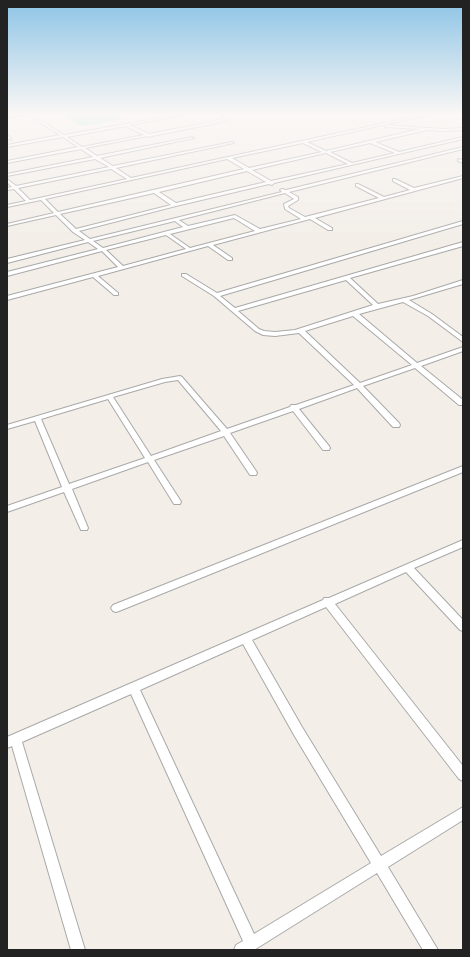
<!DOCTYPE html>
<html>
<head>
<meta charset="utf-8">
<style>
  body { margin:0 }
  #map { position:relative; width:470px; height:957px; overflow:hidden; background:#f3eee8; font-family:Manrope,sans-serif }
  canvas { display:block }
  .frame { position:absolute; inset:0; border:8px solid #222; pointer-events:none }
</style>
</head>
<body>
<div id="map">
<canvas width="470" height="957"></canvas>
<div class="frame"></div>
</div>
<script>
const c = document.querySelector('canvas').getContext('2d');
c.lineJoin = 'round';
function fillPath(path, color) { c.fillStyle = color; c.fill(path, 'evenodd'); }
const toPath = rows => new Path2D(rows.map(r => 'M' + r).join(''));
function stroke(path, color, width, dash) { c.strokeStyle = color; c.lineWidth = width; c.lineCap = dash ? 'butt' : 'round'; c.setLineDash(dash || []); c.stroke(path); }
const pitch = toPath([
  [64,114,115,114,123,119,81,126]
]);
const street = toPath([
  [27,114,31,114,64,135,182,114,189,114,130,125,149,134,211,122,223,118,224,114,228,114,226,120,212,124,152,136,150,137,148,136,85,148,97,156,192,137,194,138,100,158,113,166,232,142,234,143,116,168,131,178,426,114,432,114,307,142,326,151,420,129,385,127,386,125,443,129,463,128,463,130,443,131,427,130,375,142,399,152,463,137,463,139,274,183,272,185,269,184,176,206,79,231,90,239,282,192,280,190,282,189,286,190,463,147,463,149,289,192,298,197,298,200,288,206,289,208,305,217,379,198,356,186,356,184,358,184,384,197,410,190,393,181,393,179,395,179,414,188,463,176,463,178,315,218,332,228,332,230,328,230,310,219,213,245,232,258,232,260,228,260,208,246,98,276,118,293,118,295,114,295,93,277,7,300,7,296,118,267,102,251,7,276,7,272,98,249,88,242,7,263,7,259,85,240,73,232,56,215,7,226,7,224,54,213,41,200,7,207,7,205,26,201,14,189,7,190,7,188,12,187,7,182,7,179,16,186,109,167,95,159,7,176,7,174,93,157,81,149,7,163,7,161,78,147,63,137,7,147,7,145,60,135,27,114],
  [126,126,144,135,82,147,67,137,126,126],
  [303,143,322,152,249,168,232,158,303,143],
  [370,143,395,153,352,163,330,152,370,143],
  [326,153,348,164,271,181,252,170,326,153],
  [227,159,244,169,58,212,45,199,227,159],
  [111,169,127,179,30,200,18,188,111,169],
  [247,171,266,182,176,203,159,192,247,171],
  [154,193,171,205,76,229,60,214,154,193],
  [285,193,294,199,284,204,285,209,301,219,260,229,235,215,188,226,179,220,285,193],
  [234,218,255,231,190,248,170,234,234,218],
  [175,221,183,227,103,248,93,241,175,221],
  [166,235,186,249,123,266,106,250,166,235],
  [7,135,11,138,11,140,7,138,7,135],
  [458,159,463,160,463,163,458,161,458,159],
  [463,221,463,224,220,296,235,308,463,242,463,246,350,278,378,304,413,296,463,280,463,284,409,300,432,314,463,337,463,342,428,316,403,302,359,314,417,363,463,347,463,351,421,366,463,400,463,405,459,405,415,368,363,386,399,423,400,425,399,427,393,427,357,388,299,409,329,446,330,448,329,450,323,450,293,411,230,433,256,471,257,473,256,475,250,475,224,436,154,460,180,500,181,502,180,504,174,504,148,462,72,489,88,528,87,530,81,530,64,492,7,512,7,506,62,487,35,421,7,429,7,425,162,379,180,376,182,377,227,429,290,407,291,405,296,405,354,385,299,333,275,336,263,335,255,331,214,296,182,276,182,274,186,274,217,293,463,221],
  [346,280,373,305,295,330,275,332,264,331,259,329,238,311,346,280],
  [353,316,412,365,360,383,305,331,353,316],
  [178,380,221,431,151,456,113,397,165,382,178,380],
  [108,399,145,458,69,484,41,419,108,399],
  [463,466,463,472,119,611,116,612,113,611,111,608,113,605,463,466],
  [463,540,463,547,414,568,463,620,463,631,460,630,406,572,335,604,463,766,463,781,459,779,326,607,252,640,302,727,381,856,463,807,463,820,388,867,438,950,423,950,377,873,254,950,234,950,236,945,243,941,131,694,22,742,85,950,71,950,12,746,7,748,7,737,323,600,324,598,329,598,463,540],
  [243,644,294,735,371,863,254,934,140,690,243,644]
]);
const secondary = toPath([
  [18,114,29,114,7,118,7,116,18,114]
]);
fillPath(pitch, '#81e7b6');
stroke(street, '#a9a9a9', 2);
stroke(secondary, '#808200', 2);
fillPath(street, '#fff');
fillPath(secondary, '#fefcba');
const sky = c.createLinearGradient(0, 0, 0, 248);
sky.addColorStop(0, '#8dc4e6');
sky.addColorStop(0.46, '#faf7f5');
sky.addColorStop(1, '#faf7f500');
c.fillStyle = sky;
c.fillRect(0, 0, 470, 248);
</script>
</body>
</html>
